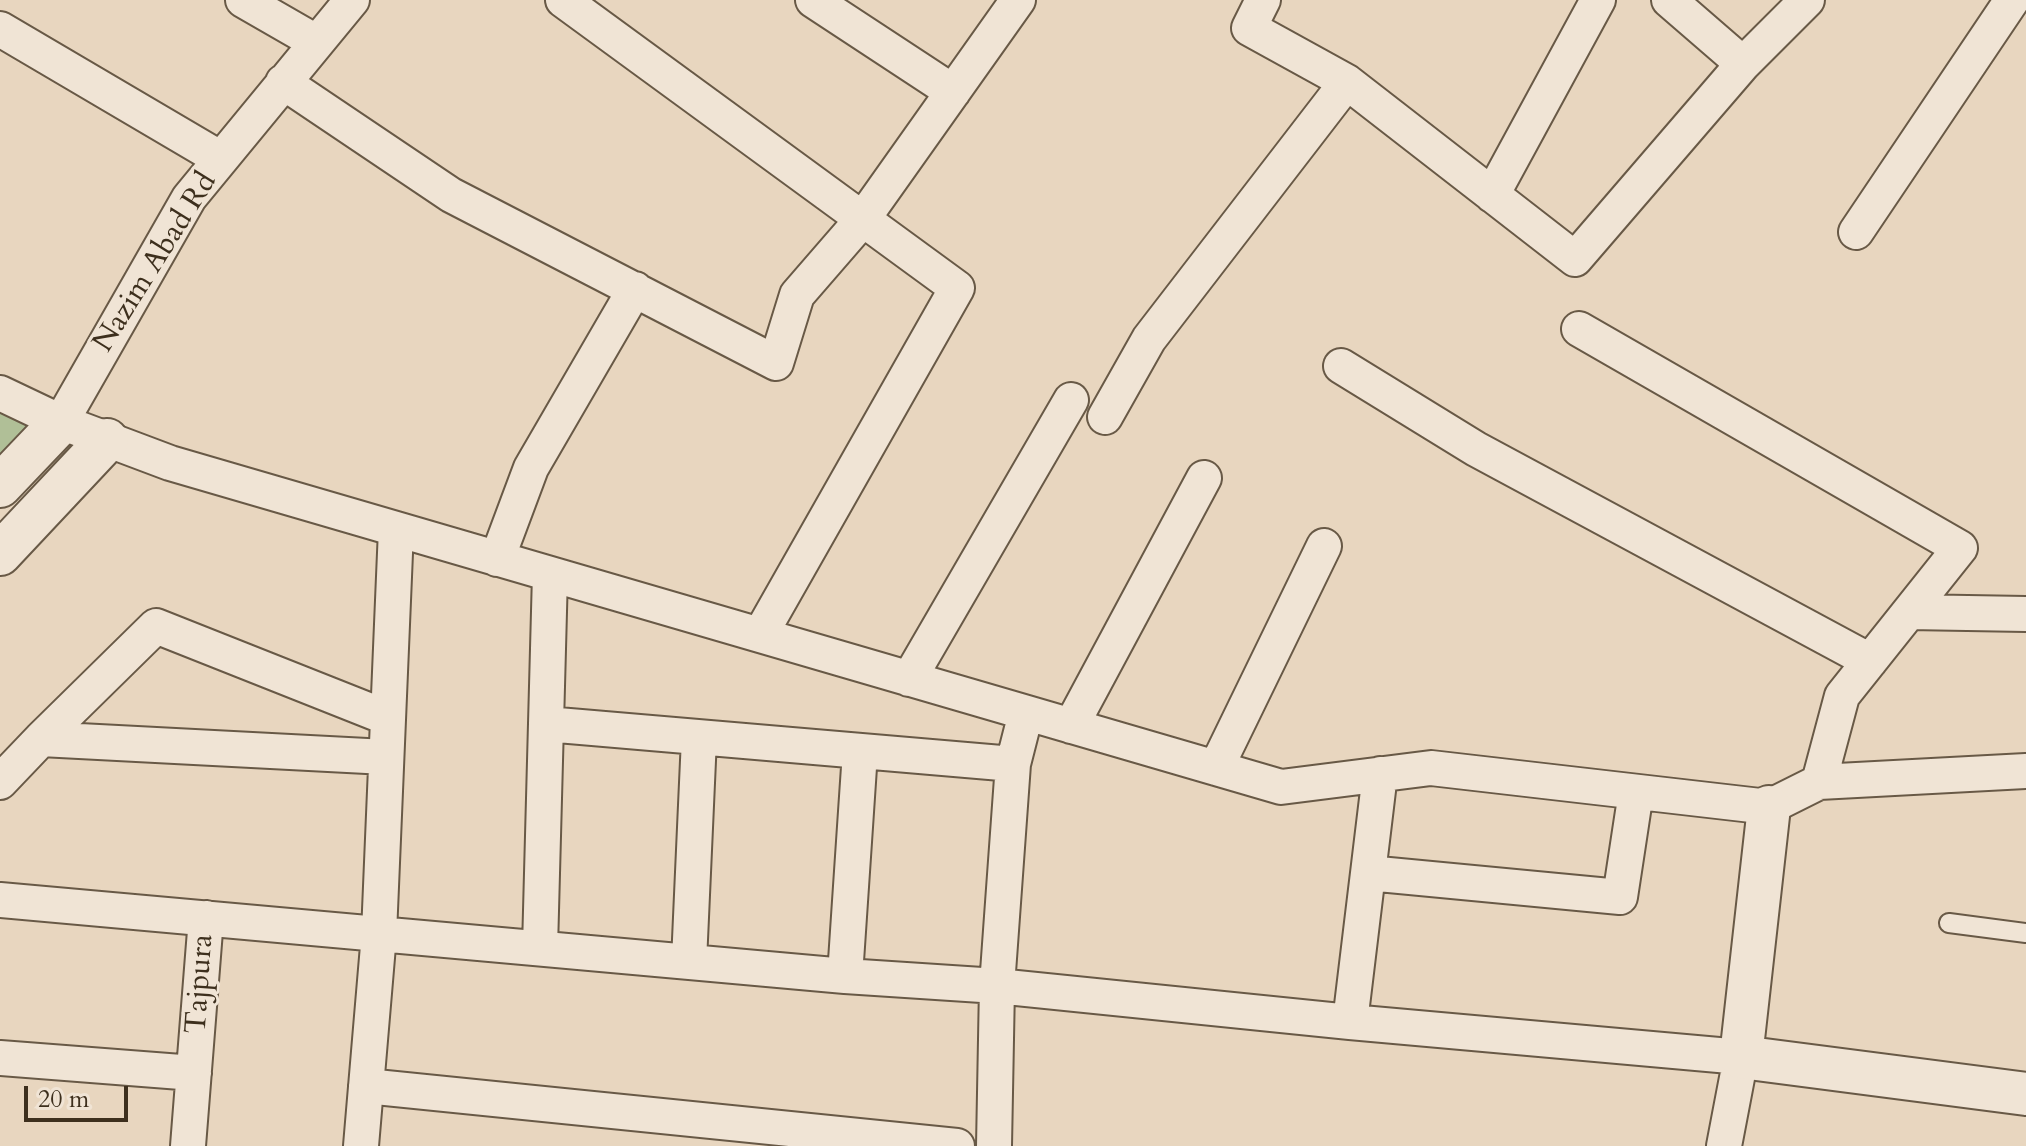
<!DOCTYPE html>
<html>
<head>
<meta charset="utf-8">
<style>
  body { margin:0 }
  #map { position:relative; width:2026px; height:1146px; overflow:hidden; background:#e8d6bf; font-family:Cardo,serif }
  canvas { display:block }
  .scale { position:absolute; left:24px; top:1086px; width:104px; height:36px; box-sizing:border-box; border:4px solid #3d2f1d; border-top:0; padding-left:10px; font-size:24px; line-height:28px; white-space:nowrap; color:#3d2f1d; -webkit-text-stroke:6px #f0e4d5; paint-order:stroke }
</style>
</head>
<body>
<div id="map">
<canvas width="2026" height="1146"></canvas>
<div class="scale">20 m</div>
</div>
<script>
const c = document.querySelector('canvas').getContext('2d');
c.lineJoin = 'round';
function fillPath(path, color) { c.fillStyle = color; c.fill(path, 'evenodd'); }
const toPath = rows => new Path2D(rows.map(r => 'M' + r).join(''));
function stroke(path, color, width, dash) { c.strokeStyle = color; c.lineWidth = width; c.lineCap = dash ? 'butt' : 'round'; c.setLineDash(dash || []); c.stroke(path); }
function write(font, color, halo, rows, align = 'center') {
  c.font = font + ' Cardo,serif'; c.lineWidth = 6; c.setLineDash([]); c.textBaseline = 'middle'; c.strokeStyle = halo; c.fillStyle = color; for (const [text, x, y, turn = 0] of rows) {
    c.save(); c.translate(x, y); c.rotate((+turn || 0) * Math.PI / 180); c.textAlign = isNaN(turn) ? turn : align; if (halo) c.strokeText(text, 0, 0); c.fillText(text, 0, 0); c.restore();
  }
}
const green = toPath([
  [0,393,61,422,0,486]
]);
const service = toPath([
  [1949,923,2026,933]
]);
const minor = toPath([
  [243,0,316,42],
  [563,0,957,288,760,635],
  [813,0,953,92],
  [1263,0,1249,28,1347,82,1575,259,1743,64,1669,0],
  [0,29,221,159],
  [1743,64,1807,0],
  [283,82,451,195,776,363,797,295,862,220,1018,0],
  [1492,195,1598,0],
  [1856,232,2012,0],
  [1579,329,1960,548,1842,696,1819,782],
  [1341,366,1476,449,1870,661],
  [0,393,61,422,170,463,1281,787,1431,768,1769,807,1819,782,2026,771],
  [1105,417,1149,339,1347,82],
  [61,422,189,198,352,0],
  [497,559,531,468,635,289],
  [1909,612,2026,614],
  [909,679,1071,400],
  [546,724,1013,764],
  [1071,726,1204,478],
  [41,739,156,626,388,718],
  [1216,768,1324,546],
  [0,782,41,739,386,757],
  [1368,873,1620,897,1636,792],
  [0,900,845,976,997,986,1350,1022,1741,1057,1724,1146],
  [540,948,550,574],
  [689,962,699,738],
  [845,976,860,752],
  [1350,1022,1380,774],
  [0,1058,194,1073],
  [366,1086,957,1146],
  [188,1146,206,918],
  [361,1146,379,934,396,529],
  [994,1146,997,986,1013,764,1026,713]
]);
const tertiary = toPath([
  [0,486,61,422],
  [0,554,107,440],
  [1769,807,1741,1057,2026,1094]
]);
const streetNames = [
  ["Nazim Abad Rd",156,263,-58],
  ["Tajpura",201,984,-86]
];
fillPath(green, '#b0bf97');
stroke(service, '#685946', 22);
stroke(minor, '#685946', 38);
stroke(tertiary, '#685946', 46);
stroke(service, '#f0e4d5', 18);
stroke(minor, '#f0e4d5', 34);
stroke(tertiary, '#f0e4d5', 42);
write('30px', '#3d2f1d', '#f0e4d5', streetNames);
</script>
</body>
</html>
